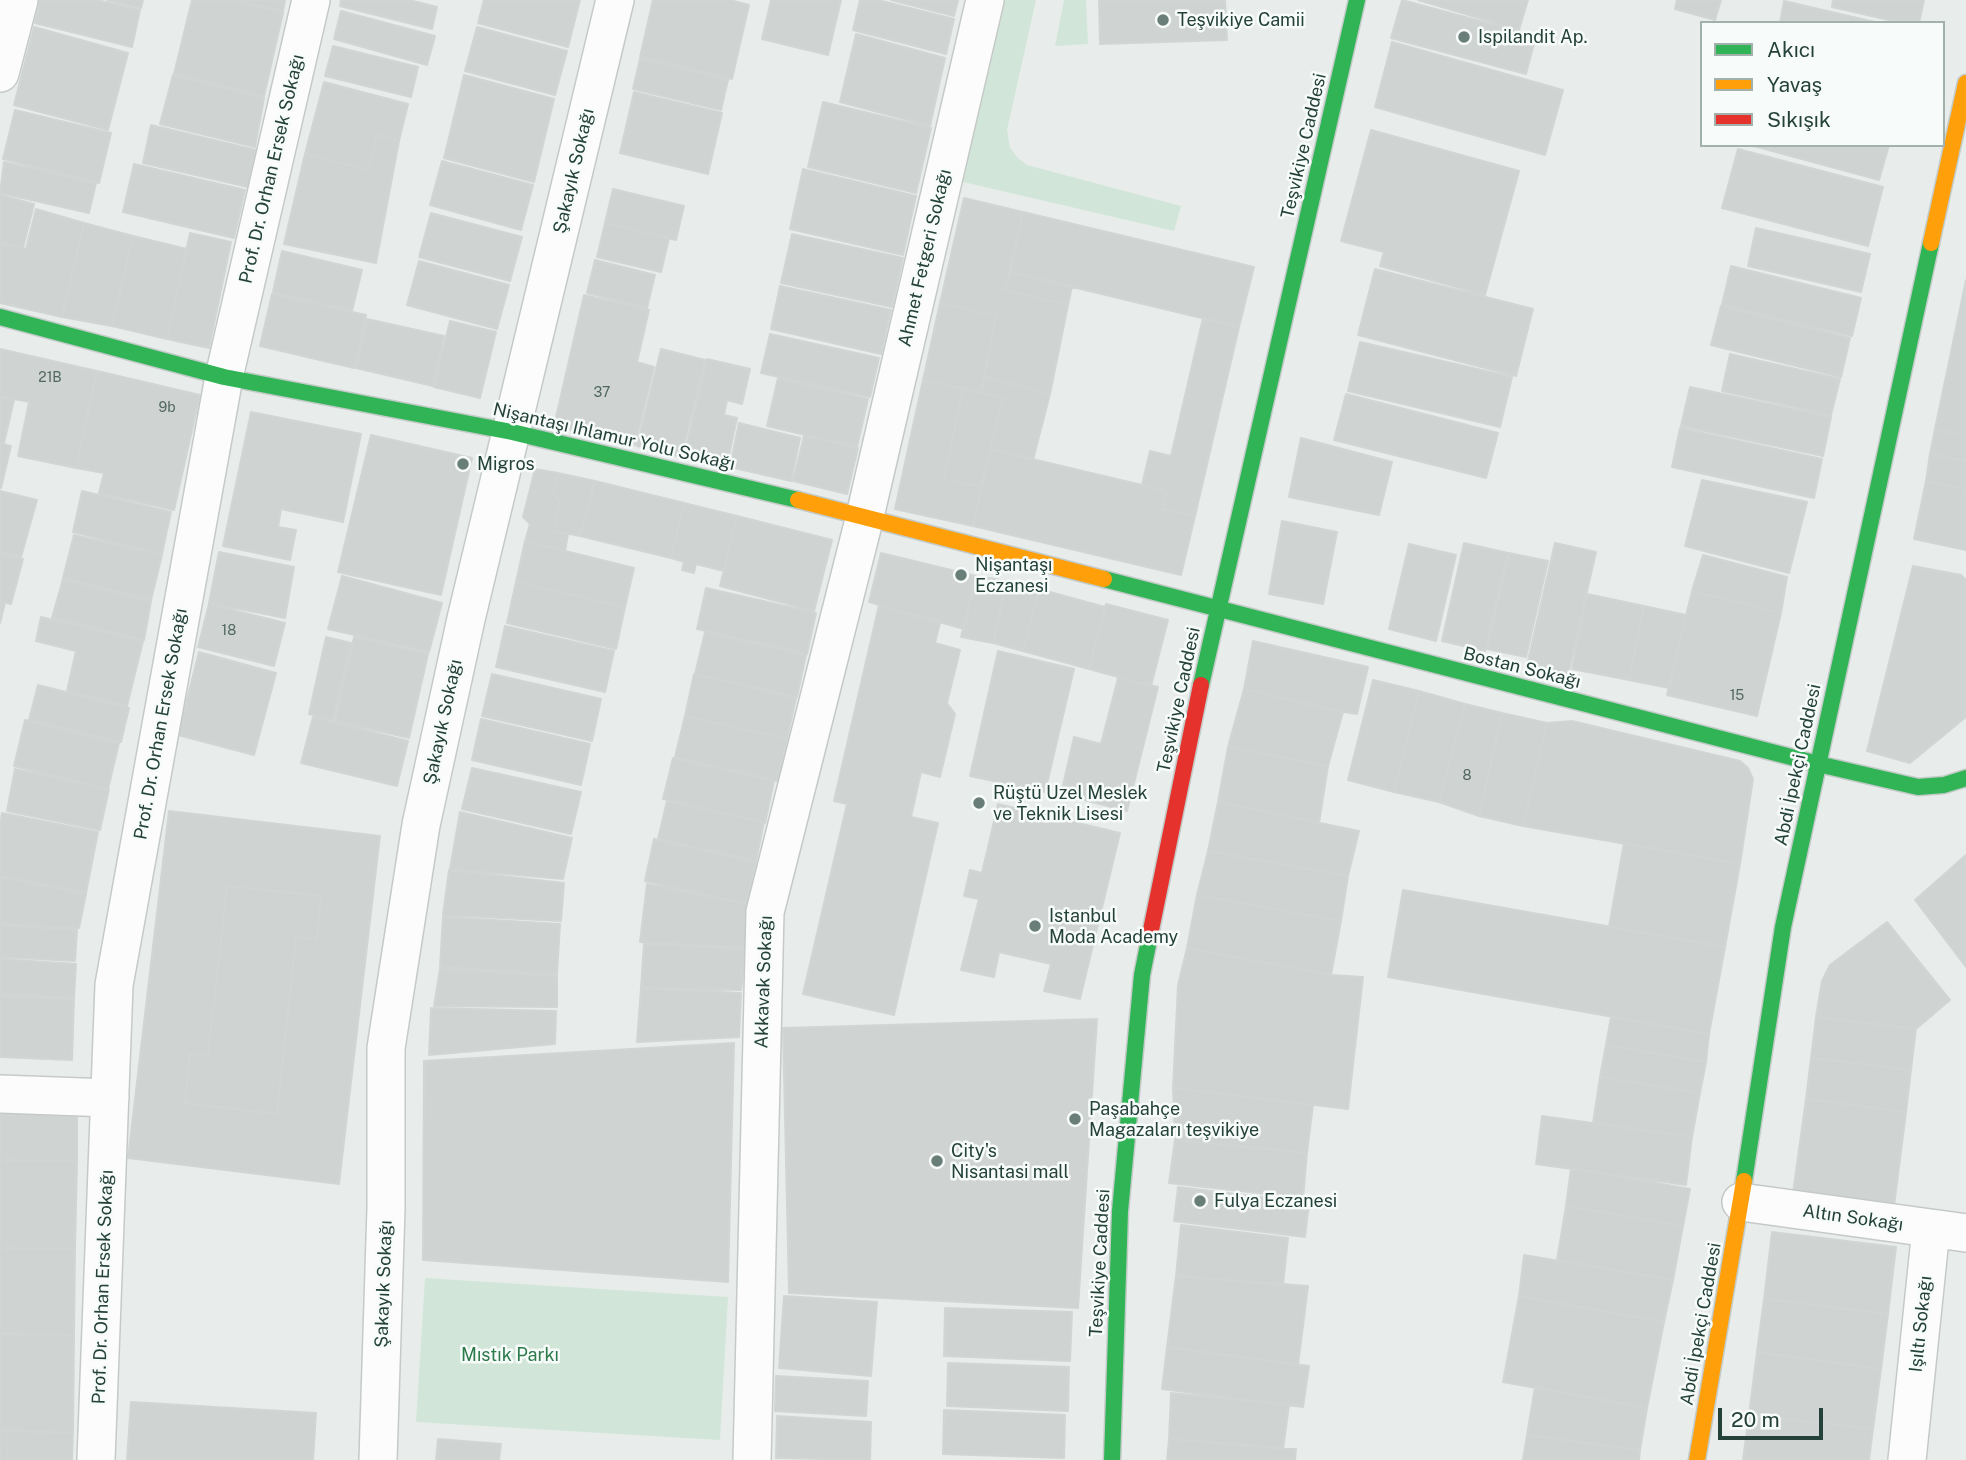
<!DOCTYPE html>
<html>
<head>
<meta charset="utf-8">
<style>
  body { margin:0 }
  #map { position:relative; width:1966px; height:1460px; overflow:hidden; background:#e8edeb; font-family:"Public Sans",sans-serif }
  canvas { display:block }
  .legend { position:absolute; left:1700px; top:21px; width:245px; height:126px; box-sizing:border-box; background:#f7fbf9; border:2px solid #a3b1ad; margin:0; padding:9px 12px; list-style:none; font-size:21px; color:#24423a }
  .legend li { display:flex; align-items:center; gap:14px; height:35px }
  .legend b { width:35px; border:2px solid #a3b1ad }
  .scale { position:absolute; left:1718px; top:1408px; width:105px; height:32px; box-sizing:border-box; border:4px solid #24423a; border-top:0; padding-left:9px; font-size:21px; line-height:24px; white-space:nowrap; color:#24423a; -webkit-text-stroke:5px #f7fbf9; paint-order:stroke }
</style>
</head>
<body>
<div id="map">
<canvas width="1966" height="1460"></canvas>
<ul class="legend">
<li><b style="height:9px;background:#30b455"></b>Akıcı</li>
<li><b style="height:9px;background:#ff9f0a"></b>Yavaş</li>
<li><b style="height:9px;background:#e5322d"></b>Sıkışık</li>
</ul>
<div class="scale">20 m</div>
</div>
<script>
const c = document.querySelector('canvas').getContext('2d');
c.lineJoin = 'round';
function fillPath(path, color) { c.fillStyle = color; c.fill(path, 'evenodd'); }
const toPath = rows => new Path2D(rows.map(r => 'M' + r).join(''));
function stroke(path, color, width, dash) { c.strokeStyle = color; c.lineWidth = width; c.lineCap = dash ? 'butt' : 'round'; c.setLineDash(dash || []); c.stroke(path); }
function write(font, color, halo, rows, align = 'center') {
  c.font = font + ' "Public Sans",sans-serif'; c.lineWidth = 5; c.setLineDash([]); c.textBaseline = 'middle'; c.strokeStyle = halo; c.fillStyle = color; for (const [text, x, y, turn = 0] of rows) {
    c.save(); c.translate(x, y); c.rotate((+turn || 0) * Math.PI / 180); c.textAlign = isNaN(turn) ? turn : align; if (halo) c.strokeText(text, 0, 0); c.fillText(text, 0, 0); c.restore();
  }
}
const green = toPath([
  [1003,0,1036,0,1007,130,1010,148,1018,158,1027,165,1181,206,1174,231,959,181],
  [1064,0,1086,0,1088,44,1055,46],
  [425,1278,728,1297,720,1440,416,1422]
]);
const building = toPath([
  [40,0,97,0,140,10,132,47,35,23,40,0],
  [107,0,143,0,141,8,107,0],
  [192,0,230,0,283,13,264,96,174,74,192,0],
  [235,0,285,0,283,11,235,0],
  [341,0,409,0,437,7,432,29,340,6,341,0],
  [484,0,580,0,568,47,478,23,484,0],
  [653,0,730,0,749,5,732,79,640,57,653,0],
  [771,0,841,0,828,55,762,39,771,0],
  [860,0,878,0,954,19,946,54,853,30,860,0],
  [891,0,958,0,954,16,891,0],
  [1099,0,1225,0,1227,40,1100,44,1099,0],
  [1402,0,1536,36,1526,74,1391,38,1402,0],
  [1418,0,1528,0,1519,30,1418,0],
  [1677,0,1721,0,1715,20,1675,9,1677,0],
  [1833,0,1924,0,1919,23,1902,23,1832,7,1833,0],
  [1784,1,1879,23,1780,23,1784,1],
  [341,11,435,36,427,65,334,39,341,11],
  [34,27,128,53,108,130,14,105,34,27],
  [477,27,567,51,555,95,465,71,477,27],
  [856,34,945,58,930,126,840,102,856,34],
  [1392,42,1563,90,1545,155,1375,107,1392,42],
  [333,46,418,67,411,97,325,76,333,46],
  [640,59,728,80,721,110,633,89,640,59],
  [173,75,264,98,255,147,160,124,173,75],
  [464,75,554,99,534,182,444,158,464,75],
  [324,82,408,104,399,141,377,135,368,170,305,154,324,82],
  [634,92,722,113,708,174,620,153,634,92],
  [823,102,931,128,916,193,808,167,823,102],
  [15,110,111,133,99,183,3,159,15,110],
  [151,125,256,150,248,187,143,163,151,125],
  [1371,130,1519,171,1485,295,1380,266,1384,252,1341,241,1371,130],
  [377,135,399,141,376,263,284,244,305,154,368,170,377,135],
  [1750,145,1889,145,1879,180,1750,145],
  [1738,149,1883,187,1868,246,1722,208,1738,149],
  [442,161,533,185,521,230,430,205,442,161],
  [4,162,96,183,89,213,0,193,4,162],
  [134,164,245,190,234,238,123,212,134,164],
  [803,169,916,196,903,255,790,229,803,169],
  [613,189,684,206,676,240,605,223,613,189],
  [0,195,34,204,23,248,0,242,0,195],
  [964,198,1023,212,1005,290,1068,305,1050,394,985,377,996,316,940,303,964,198],
  [36,209,84,223,62,317,0,303,0,243,26,249,36,209],
  [1023,212,1254,267,1239,327,1010,272,1023,212],
  [431,213,522,237,510,281,419,257,431,213],
  [84,223,133,236,112,326,62,317,84,223],
  [605,223,669,238,661,272,597,257,605,223],
  [1756,228,1870,254,1861,292,1748,266,1756,228],
  [190,233,231,242,209,348,167,339,190,233],
  [792,234,903,258,892,307,781,283,792,234],
  [133,236,187,249,167,339,112,326,133,236],
  [282,251,362,270,352,311,273,292,282,251],
  [595,260,655,275,647,308,587,293,595,260],
  [419,261,509,285,497,329,407,305,419,261],
  [1731,266,1861,298,1852,336,1722,305,1731,266],
  [1375,269,1533,309,1516,376,1358,335,1375,269],
  [1010,272,1072,286,1068,305,1005,290,1010,272],
  [1966,280,1966,436,1935,429,1966,280],
  [780,286,891,310,881,354,771,329,780,286],
  [272,294,366,315,354,368,260,346,272,294],
  [584,295,649,310,637,362,654,367,635,445,554,426,584,295],
  [940,303,996,316,981,392,923,380,940,303],
  [1721,306,1850,338,1841,377,1711,345,1721,306],
  [1203,318,1239,327,1195,516,1162,509,1167,491,1142,485,1150,451,1171,456,1203,318],
  [367,319,444,336,433,386,356,368,367,319],
  [450,321,496,332,480,398,434,387,450,321],
  [770,334,879,358,870,397,761,373,770,334],
  [1360,342,1512,377,1500,427,1348,391,1360,342],
  [0,349,97,371,76,468,18,456,29,402,0,396,0,349],
  [661,349,705,360,681,457,637,446,661,349],
  [1730,354,1840,379,1831,415,1722,391,1730,354],
  [707,359,750,369,742,404,727,400,724,415,737,418,727,465,684,455,707,359],
  [97,371,200,395,174,510,99,493,104,473,76,468,97,371],
  [985,377,1050,394,1033,460,990,449,1003,398,981,392,985,377],
  [778,378,868,399,857,447,767,426,778,378],
  [923,380,963,389,944,479,981,487,973,526,895,509,923,380],
  [1690,387,1831,417,1823,456,1681,426,1690,387],
  [963,389,1003,398,981,487,944,479,963,389],
  [1346,394,1498,433,1486,478,1334,440,1346,394],
  [0,397,14,400,4,443,0,442,0,397],
  [251,412,361,434,343,522,281,509,278,527,296,530,290,560,223,546,251,412],
  [739,423,800,438,791,481,730,467,739,423],
  [1680,428,1822,459,1814,498,1672,467,1680,428],
  [1935,429,1966,436,1966,461,1930,454,1935,429],
  [371,435,472,458,441,595,338,572,371,435],
  [804,436,858,448,847,494,793,481,804,436],
  [1301,438,1392,462,1379,515,1289,497,1301,438],
  [0,443,11,446,1,488,0,488,0,443],
  [990,449,1167,491,1162,509,1195,516,1181,575,973,526,990,449],
  [1930,454,1966,461,1966,489,1926,481,1930,454],
  [535,469,558,473,553,493,559,501,554,531,568,534,565,551,525,541,530,524,523,517,535,469],
  [558,473,595,481,580,536,554,531,559,501,553,493,558,473],
  [1702,480,1807,502,1789,573,1685,546,1702,480],
  [595,481,684,503,671,558,580,536,595,481],
  [1926,481,1966,489,1966,550,1914,539,1926,481],
  [0,491,37,500,21,557,0,552,0,491],
  [82,491,171,512,162,554,73,532,82,491],
  [684,503,737,516,724,571,696,564,694,573,682,570,684,562,671,558,684,503],
  [737,516,832,540,814,611,720,586,737,516],
  [1282,521,1337,532,1323,604,1269,594,1282,521],
  [74,535,162,555,151,600,63,578,74,535],
  [525,541,634,568,625,607,516,582,525,541],
  [1464,543,1508,553,1485,651,1442,641,1464,543],
  [1555,543,1596,552,1568,675,1527,665,1555,543],
  [1409,544,1456,555,1436,641,1389,629,1409,544],
  [219,552,294,567,285,618,209,603,219,552],
  [0,553,23,559,11,604,0,601,0,553],
  [881,553,976,576,964,629,869,602,881,553],
  [1509,553,1548,561,1526,657,1487,649,1509,553],
  [1703,555,1787,577,1781,613,1692,591,1703,555],
  [1913,566,1961,575,1966,580,1966,717,1910,763,1867,751,1913,566],
  [342,576,442,603,429,652,328,629,342,576],
  [976,576,1007,581,993,643,961,637,976,576],
  [63,579,151,601,144,640,52,618,63,579],
  [1007,581,1039,589,1023,651,993,643,1007,581],
  [516,582,625,607,616,649,507,623,516,582],
  [706,588,816,613,807,654,697,629,706,588],
  [1039,589,1105,607,1089,669,1023,651,1039,589],
  [1692,591,1781,613,1757,716,1667,695,1692,591],
  [1587,594,1644,606,1629,680,1572,669,1587,594],
  [0,602,5,603,0,623,0,602],
  [209,604,285,623,274,666,198,647,209,604],
  [1106,604,1168,620,1151,686,1089,669,1106,604],
  [879,605,940,623,935,643,960,650,947,703,955,714,940,777,921,772,911,817,938,823,894,1015,803,994,847,804,834,801,879,605],
  [1644,606,1686,615,1669,688,1629,680,1644,606],
  [41,617,143,641,127,706,67,691,76,651,36,641,41,617],
  [505,626,614,651,605,692,496,667,505,626],
  [705,632,806,655,797,697,695,674,705,632],
  [326,637,351,643,333,720,309,714,326,637],
  [354,637,428,654,409,738,335,721,354,637],
  [1253,641,1368,667,1357,714,1343,712,1244,689,1253,641],
  [998,651,1074,669,1045,792,970,776,998,651],
  [199,652,276,673,254,755,178,735,199,652],
  [492,674,601,699,592,741,482,716,492,674],
  [694,674,796,698,787,739,685,716,694,674],
  [1118,678,1158,687,1127,811,1061,794,1074,737,1101,744,1118,678],
  [1373,680,1419,691,1394,792,1348,780,1373,680],
  [38,685,129,708,121,742,29,720,38,685],
  [1244,689,1343,712,1328,766,1228,747,1244,689],
  [1419,691,1465,704,1439,802,1394,792,1419,691],
  [1465,704,1502,713,1479,816,1439,802,1465,704],
  [1502,713,1547,723,1523,826,1479,816,1502,713],
  [685,716,787,739,777,781,675,757,685,716],
  [313,717,408,741,397,786,301,763,313,717],
  [481,719,590,744,581,785,472,760,481,719],
  [25,720,119,743,108,789,14,766,25,720],
  [1572,721,1740,761,1748,768,1753,779,1740,864,1523,826,1547,723,1572,721],
  [1228,747,1328,766,1319,823,1218,802,1228,747],
  [673,758,774,781,765,823,663,799,673,758],
  [472,768,581,792,571,834,462,809,472,768],
  [15,769,109,789,100,830,7,811,15,769],
  [667,801,764,822,756,861,658,839,667,801],
  [1218,802,1359,831,1348,876,1208,851,1218,802],
  [998,804,1120,833,1080,999,1044,991,1051,964,999,952,994,977,961,970,979,899,964,896,970,870,982,873,998,804],
  [169,811,380,836,339,1184,128,1158,169,811],
  [227,886,321,896,317,939,296,937,277,1114,185,1103,190,1054,208,1055,227,886],
  [460,812,572,838,563,879,450,869,460,812],
  [2,813,98,832,86,893,0,876,0,825,2,813],
  [654,839,756,862,746,904,645,881,654,839],
  [1624,843,1740,864,1725,947,1609,927,1624,843],
  [1208,851,1348,876,1341,921,1197,895,1208,851],
  [1966,855,1966,967,1915,900,1966,855],
  [449,870,564,883,561,921,443,915,449,870],
  [0,877,86,894,79,928,0,924,0,877],
  [647,884,747,904,747,948,640,942,647,884],
  [227,886,321,896,317,939,296,937,277,1114,185,1103,190,1054,208,1055,227,886],
  [1403,890,1725,947,1709,1034,1388,977,1403,890],
  [1197,895,1341,921,1331,975,1187,948,1197,895],
  [443,917,560,924,557,974,440,967,443,917],
  [1887,922,1950,1000,1916,1029,1816,1017,1822,981,1830,965,1887,922],
  [0,925,77,930,75,961,0,957,0,925],
  [644,944,746,949,741,990,641,988,644,944],
  [1187,948,1331,975,1363,977,1348,1109,1173,1088,1178,985,1187,948],
  [0,959,76,964,74,998,0,994,0,959],
  [440,969,557,976,557,1007,434,1006,440,969],
  [641,988,741,993,739,1037,637,1042,641,988],
  [0,996,74,999,72,1060,0,1057,0,996],
  [431,1008,556,1011,555,1044,429,1055,431,1008],
  [1611,1017,1709,1034,1706,1062,1606,1045,1611,1017],
  [1816,1017,1916,1029,1911,1070,1811,1058,1816,1017],
  [1097,1019,1078,1308,789,1293,783,1028,1097,1019],
  [734,1043,728,1282,423,1260,424,1061,734,1043],
  [1606,1045,1706,1062,1700,1093,1600,1077,1606,1045],
  [1811,1058,1911,1070,1906,1112,1806,1099,1811,1058],
  [1600,1077,1700,1093,1692,1137,1593,1123,1600,1077],
  [1173,1088,1313,1105,1307,1153,1175,1140,1173,1088],
  [1806,1099,1906,1112,1894,1206,1793,1193,1806,1099],
  [77,1113,77,1161,0,1160,0,1115,77,1113],
  [1542,1116,1692,1137,1686,1185,1536,1164,1542,1116],
  [1175,1140,1307,1153,1303,1198,1169,1183,1175,1140],
  [0,1160,77,1161,75,1249,0,1248,0,1160],
  [1571,1168,1690,1189,1683,1226,1566,1206,1571,1168],
  [1178,1187,1309,1203,1305,1237,1174,1221,1178,1187],
  [1566,1206,1683,1226,1673,1280,1557,1260,1566,1206],
  [1181,1225,1288,1238,1283,1285,1176,1276,1181,1225],
  [1772,1232,1896,1247,1888,1314,1764,1299,1772,1232],
  [0,1248,75,1249,74,1335,0,1333,0,1248],
  [1524,1255,1673,1280,1664,1322,1519,1296,1524,1255],
  [1176,1276,1308,1286,1298,1365,1167,1347,1176,1276],
  [784,1296,877,1302,871,1376,779,1368,784,1296],
  [1519,1296,1664,1322,1647,1408,1503,1382,1519,1296],
  [1764,1299,1888,1314,1881,1369,1757,1352,1764,1299],
  [945,1308,1072,1312,1070,1361,944,1356,945,1308],
  [0,1334,74,1335,73,1433,0,1429,0,1334],
  [1167,1347,1309,1366,1303,1407,1162,1389,1167,1347],
  [1757,1352,1881,1369,1873,1429,1749,1415,1757,1352],
  [948,1363,1069,1367,1068,1411,947,1406,948,1363],
  [776,1376,868,1381,866,1416,775,1411,776,1376],
  [1535,1387,1647,1408,1640,1450,1527,1435,1535,1387],
  [1171,1393,1289,1405,1283,1449,1169,1439,1171,1393],
  [131,1402,316,1413,313,1460,127,1460,131,1402],
  [944,1410,1065,1415,1064,1458,943,1454,944,1410],
  [1749,1415,1873,1429,1869,1460,1743,1460,1749,1415],
  [777,1416,871,1422,870,1460,776,1458,777,1416],
  [0,1430,8,1431,7,1460,0,1460,0,1430],
  [8,1431,73,1433,72,1460,7,1460,8,1431],
  [1527,1435,1640,1450,1639,1460,1523,1460,1527,1435],
  [438,1439,501,1444,499,1460,436,1460,438,1439],
  [1169,1439,1296,1449,1295,1460,1167,1460,1169,1439]
]);
const street = toPath([
  [0,73,19,0],
  [0,1094,110,1098],
  [1741,1202,1966,1233],
  [96,1460,114,985,224,377,311,0],
  [378,1460,386,1208,386,1048,421,825,466,619,615,0],
  [752,1460,765,912,865,516,985,0],
  [1907,1460,1931,1229]
]);
const fast = toPath([
  [0,317,224,377,512,432,798,500],
  [1104,579,1818,764,1918,787,1944,785,1966,778],
  [1201,685,1357,0],
  [1744,1181,1783,927,1931,243],
  [1112,1460,1120,1211,1142,975,1151,930]
]);
const slow = toPath([
  [1931,243,1966,83],
  [798,500,1104,579],
  [1697,1460,1744,1181]
]);
const jam = toPath([
  [1151,930,1201,685]
]);
const markers = [
  [1163,20,7,"#697e78"],
  [1464,37,7,"#697e78"],
  [463,464,7,"#697e78"],
  [961,575,7,"#697e78"],
  [979,803,7,"#697e78"],
  [1035,926,7,"#697e78"],
  [1075,1119,7,"#697e78"],
  [937,1161,7,"#697e78"],
  [1200,1201,7,"#697e78"]
];
const numberNames = [
  ["21B",50,378],
  ["37",602,393],
  ["9b",167,408],
  ["18",229,631],
  ["15",1737,696],
  ["8",1467,776]
];
const poiNames = [
  ["Teşvikiye Camii",1177,20],
  ["Ispilandit Ap.",1478,37],
  ["Migros",477,464],
  ["Nişantaşı",975,565],
  ["Eczanesi",975,586],
  ["Rüştü Uzel Meslek",993,793],
  ["ve Teknik Lisesi",993,814],
  ["Istanbul",1049,916],
  ["Moda Academy",1049,937],
  ["Paşabahçe",1089,1109],
  ["Magazaları teşvikiye",1089,1130],
  ["City's",951,1151],
  ["Nisantasi mall",951,1172],
  ["Fulya Eczanesi",1214,1201]
];
const streetNames = [
  ["Teşvikiye Caddesi",1304,146,-77],
  ["Prof. Dr. Orhan Ersek Sokağı",272,169,-77],
  ["Şakayık Sokağı",574,171,-77],
  ["Ahmet Fetgeri Sokağı",925,258,-77],
  ["Nişantaşı Ihlamur Yolu Sokağı",614,437,13],
  ["Bostan Sokağı",1522,668,14],
  ["Teşvikiye Caddesi",1179,700,-78],
  ["Şakayık Sokağı",443,722,-78],
  ["Prof. Dr. Orhan Ersek Sokağı",161,724,-80],
  ["Abdi İpekçi Caddesi",1798,765,-78],
  ["Akkavak Sokağı",764,982,-88],
  ["Altın Sokağı",1853,1218,8],
  ["Teşvikiye Caddesi",1100,1263,-87],
  ["Şakayık Sokağı",384,1284,-88],
  ["Prof. Dr. Orhan Ersek Sokağı",103,1287,-88],
  ["Abdi İpekçi Caddesi",1701,1324,-80],
  ["Işıltı Sokağı",1921,1324,-84]
];
const parkNames = [
  ["Mıstık Parkı",510,1355]
];
fillPath(green, '#d1e6d8');
fillPath(building, '#cfd4d2');
stroke(building, '#d1d6d4', 2);
stroke(street, '#c5cac8', 40);
stroke(fast, '#c3cbc8', 19);
stroke(slow, '#c3cbc8', 19);
stroke(jam, '#c3cbc8', 19);
stroke(street, '#fcfcfc', 37);
stroke(fast, '#30b455', 16);
stroke(slow, '#ff9f0a', 16);
stroke(jam, '#e5322d', 16);
for (const [x, y, r, color] of markers) { const dot = new Path2D(); dot.arc(x, y, r, 0, 2 * Math.PI); c.fillStyle = color; c.fill(dot); stroke(dot, '#f7fbf9', 2.5); }
write('14px', '#506761', null, numberNames);
write('18px', '#24423a', '#f7fbf9', poiNames, 'left');
write('18px', '#24423a', '#f7fbf9', streetNames);
write('18px', '#2d7a4b', '#f7fbf9', parkNames);
</script>
</body>
</html>
